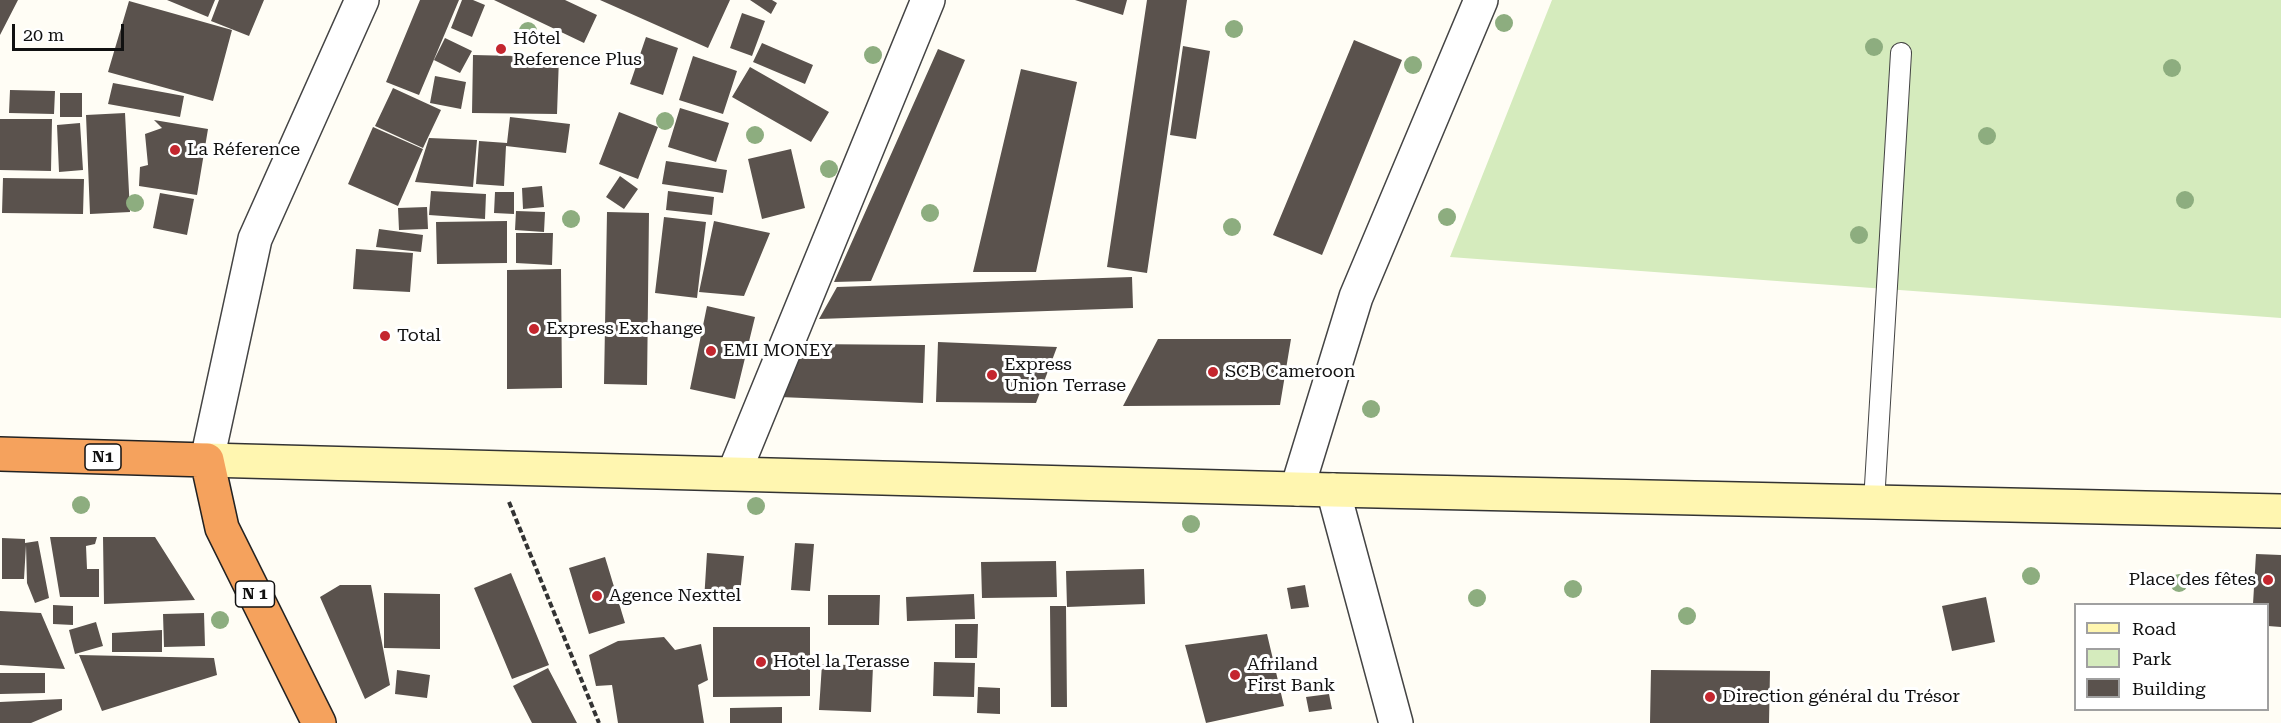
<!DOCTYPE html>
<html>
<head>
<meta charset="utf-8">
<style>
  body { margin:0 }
  #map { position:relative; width:2281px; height:723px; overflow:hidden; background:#fffdf5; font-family:"Roboto Serif",serif }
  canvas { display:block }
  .legend { position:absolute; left:2074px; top:603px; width:195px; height:108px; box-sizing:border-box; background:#fff; border:2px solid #a0a0a0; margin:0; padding:8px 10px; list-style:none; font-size:18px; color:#111 }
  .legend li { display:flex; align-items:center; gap:12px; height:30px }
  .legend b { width:30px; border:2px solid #a0a0a0 }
  .scale { position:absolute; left:12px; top:24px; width:112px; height:27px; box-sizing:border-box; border:3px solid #111; border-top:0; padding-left:8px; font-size:18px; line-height:21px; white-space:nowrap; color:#111; -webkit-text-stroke:4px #fff; paint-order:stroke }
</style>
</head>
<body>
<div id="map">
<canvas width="2281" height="723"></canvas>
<ul class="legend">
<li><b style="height:8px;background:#fff6b0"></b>Road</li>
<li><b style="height:16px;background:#d5ebbd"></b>Park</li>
<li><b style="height:16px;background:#5a524d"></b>Building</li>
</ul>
<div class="scale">20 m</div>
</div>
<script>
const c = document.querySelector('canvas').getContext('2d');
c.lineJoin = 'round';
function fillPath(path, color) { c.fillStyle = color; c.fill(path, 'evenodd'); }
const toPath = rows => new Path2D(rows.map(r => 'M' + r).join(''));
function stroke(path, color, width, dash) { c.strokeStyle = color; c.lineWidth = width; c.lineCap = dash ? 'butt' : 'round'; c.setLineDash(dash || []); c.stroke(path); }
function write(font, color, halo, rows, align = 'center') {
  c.font = font + ' "Roboto Serif",serif'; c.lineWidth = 6; c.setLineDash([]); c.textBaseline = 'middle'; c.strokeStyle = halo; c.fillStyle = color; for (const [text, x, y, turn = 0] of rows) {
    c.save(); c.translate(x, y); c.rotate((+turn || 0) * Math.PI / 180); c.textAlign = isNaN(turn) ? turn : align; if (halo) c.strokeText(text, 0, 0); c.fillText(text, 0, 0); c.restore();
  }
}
const green = toPath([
  [1552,0,2281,0,2281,318,1450,257]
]);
const building = toPath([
  [0,0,18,0,0,35],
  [167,0,215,0,208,17],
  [219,0,264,0,249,36,211,21],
  [420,0,459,0,419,95,386,82],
  [462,0,473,0,485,5,472,37,451,28],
  [494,0,565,0,597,15,584,43],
  [600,0,730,0,708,48],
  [750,0,772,0,777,3,771,14],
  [1075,0,1127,0,1123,15],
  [1147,0,1187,0,1147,273,1107,267],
  [129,1,232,30,213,101,108,72],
  [742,13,765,21,752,56,730,48],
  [646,37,678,48,663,95,630,84],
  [445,38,472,51,460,73,434,60],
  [1354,40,1402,60,1322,255,1273,235],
  [762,43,813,65,805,84,753,62],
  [1183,46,1210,51,1196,139,1170,135],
  [938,49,965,60,871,281,834,282],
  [473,55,559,57,557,114,472,113],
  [693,56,737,71,723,114,679,100],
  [750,67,829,112,811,142,732,97],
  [1021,69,1077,82,1036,272,973,272],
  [435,76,466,82,461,109,430,103],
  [113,83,184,96,180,117,108,104],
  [393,88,441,110,423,148,375,126],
  [10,90,55,91,54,114,9,113],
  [60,93,82,93,82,117,60,117],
  [680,108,729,123,716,162,668,147],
  [619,112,658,127,638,179,599,164],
  [125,113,130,212,90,214,86,115],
  [510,117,570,124,566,153,506,146,504,186,476,184,479,141,507,143],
  [0,119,52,119,51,171,0,170],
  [154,120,208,129,197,195,139,186,140,167,148,165,145,134,162,128],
  [80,123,83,170,59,172,57,125],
  [373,127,423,149,398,206,348,184],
  [429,138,477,140,473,187,415,182],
  [791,149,805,208,762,219,748,159],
  [666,161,727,170,723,193,662,184],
  [620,176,638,189,624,209,606,197],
  [3,178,84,179,83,214,2,213],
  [542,186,544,207,523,209,522,188],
  [431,191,486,194,485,219,429,215],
  [668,191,714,197,712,215,666,210],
  [495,192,514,192,514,214,494,213],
  [160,193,194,199,187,235,153,228],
  [427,207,428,229,399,230,398,208],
  [516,211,545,212,544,232,515,230],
  [607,212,649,213,647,385,604,384],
  [664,217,706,222,697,298,655,293],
  [507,221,507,263,437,264,436,222],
  [714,221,770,233,744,296,699,292],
  [379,229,423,235,421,252,376,247],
  [516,233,553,233,552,265,516,263],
  [356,249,413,253,410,292,353,289],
  [561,269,562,388,507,389,507,270],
  [1132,277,1133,308,819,319,837,287],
  [707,306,755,317,735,399,690,389],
  [1158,339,1291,339,1280,405,1123,406],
  [938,342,1057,347,1036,403,936,402],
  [805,344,925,345,923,403,780,397],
  [50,537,97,537,95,544,86,546,87,569,99,569,99,597,60,597],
  [103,537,155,537,195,600,104,604],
  [2,538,25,539,25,543,38,541,49,598,35,603,27,583,26,545,24,579,2,579],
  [795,543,814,544,810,591,791,590],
  [707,553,744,556,739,603,704,601],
  [2256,554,2281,555,2281,627,2268,626,2268,604,2253,604],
  [605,557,625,623,589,634,569,568],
  [1056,561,1057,597,982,598,981,562],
  [1144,569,1145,604,1067,607,1066,571],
  [511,573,549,665,512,679,474,588],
  [340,585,371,585,390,685,365,699,320,597],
  [1305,585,1309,607,1291,609,1287,588],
  [384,593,440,594,440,649,384,648],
  [974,594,975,619,907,621,906,597],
  [828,595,880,595,879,625,828,625],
  [1986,597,1995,642,1952,651,1942,606],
  [53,605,73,606,73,625,53,624],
  [1050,606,1066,606,1067,707,1051,707],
  [0,611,41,613,65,669,0,665],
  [204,613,205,646,164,647,163,614],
  [96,622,103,646,75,654,69,630],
  [955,624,978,624,977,658,955,658],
  [713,627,810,627,810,696,713,697],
  [162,630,162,652,112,652,112,633],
  [1267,634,1284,706,1206,723,1185,645],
  [664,637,675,650,701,644,708,680,698,685,704,723,618,723,612,685,596,686,589,655,618,641],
  [79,655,214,658,217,675,102,711],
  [934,662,975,663,974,697,933,696],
  [822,664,873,666,871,712,819,710],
  [548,668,577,723,532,723,513,686],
  [397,670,430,675,427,698,395,694],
  [1651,670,1770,671,1769,723,1650,723],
  [0,673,45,673,45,693,0,694],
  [978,687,1000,688,1000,714,977,713],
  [1329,694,1332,709,1309,712,1306,697],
  [62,699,62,710,31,723,0,723,0,702],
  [782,707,782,723,730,723,730,708]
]);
const path = toPath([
  [509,502,599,723]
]);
const lane = toPath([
  [1874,502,1901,53]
]);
const street = toPath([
  [207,460,255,239,362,0],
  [734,473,928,0],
  [1297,489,1356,297,1481,0],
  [1333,490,1396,723]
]);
const secondary = toPath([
  [207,460,1333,490,2281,511]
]);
const highway = toPath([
  [0,454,207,460,222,528,319,723]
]);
const trees = [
  [1504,23],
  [1234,29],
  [528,31],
  [1874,47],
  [873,55],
  [1413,65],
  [2172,68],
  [665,121],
  [755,135],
  [1987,136],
  [829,169],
  [2185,200],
  [135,203],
  [930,213],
  [1447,217],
  [571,219],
  [1232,227],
  [1859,235],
  [1371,409],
  [81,505],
  [756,506],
  [1191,524],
  [2031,576],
  [2179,583],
  [1573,589],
  [1477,598],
  [1687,616],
  [220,620]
];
const markers = [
  [501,49,6,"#c4262e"],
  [175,150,6,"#c4262e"],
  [534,329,6,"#c4262e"],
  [385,336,6,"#c4262e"],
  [711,351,6,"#c4262e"],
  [1213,372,6,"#c4262e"],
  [992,375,6,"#c4262e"],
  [2268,580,6,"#c4262e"],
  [597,596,6,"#c4262e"],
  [761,662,6,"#c4262e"],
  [1235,675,6,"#c4262e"],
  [1710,697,6,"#c4262e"]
];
const shields = [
  [103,457,36],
  [255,594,39]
];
const shieldNames = [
  ["N1",103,457],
  ["N 1",255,594]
];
const poiNames = [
  ["Hôtel",513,39],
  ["Reference Plus",513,60],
  ["La Réference",187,150],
  ["Express Exchange",546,329],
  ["Total",397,336],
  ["EMI MONEY",723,351],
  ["Express",1004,365],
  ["Union Terrase",1004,386],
  ["SCB Cameroon",1225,372],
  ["Place des fêtes",2256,580,"right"],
  ["Agence Nexttel",609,596],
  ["Hotel la Terasse",773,662],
  ["Afriland",1247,665],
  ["First Bank",1247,686],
  ["Direction général du Trésor",1722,697]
];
fillPath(green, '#d5ebbd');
fillPath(building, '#5a524d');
stroke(lane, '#444', 22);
stroke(street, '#444', 36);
stroke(secondary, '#333', 36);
stroke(highway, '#222', 36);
stroke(path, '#333', 4, [6, 3]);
stroke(lane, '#fff', 20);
stroke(street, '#fff', 33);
stroke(secondary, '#fff6b0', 33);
stroke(highway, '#f5a25d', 33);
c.fillStyle = '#8dad7f';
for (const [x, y] of trees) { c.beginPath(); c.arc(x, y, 9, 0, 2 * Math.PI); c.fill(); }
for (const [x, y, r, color] of markers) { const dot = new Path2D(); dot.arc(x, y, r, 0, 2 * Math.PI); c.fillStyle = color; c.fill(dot); stroke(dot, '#fff', 2); }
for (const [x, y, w] of shields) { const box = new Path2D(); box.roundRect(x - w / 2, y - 13, w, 26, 4.5); c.fillStyle = '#fff'; c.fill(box); stroke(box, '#111', 1.5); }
write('bold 16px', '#111', null, shieldNames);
write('18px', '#111', '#fff', poiNames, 'left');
</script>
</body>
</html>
